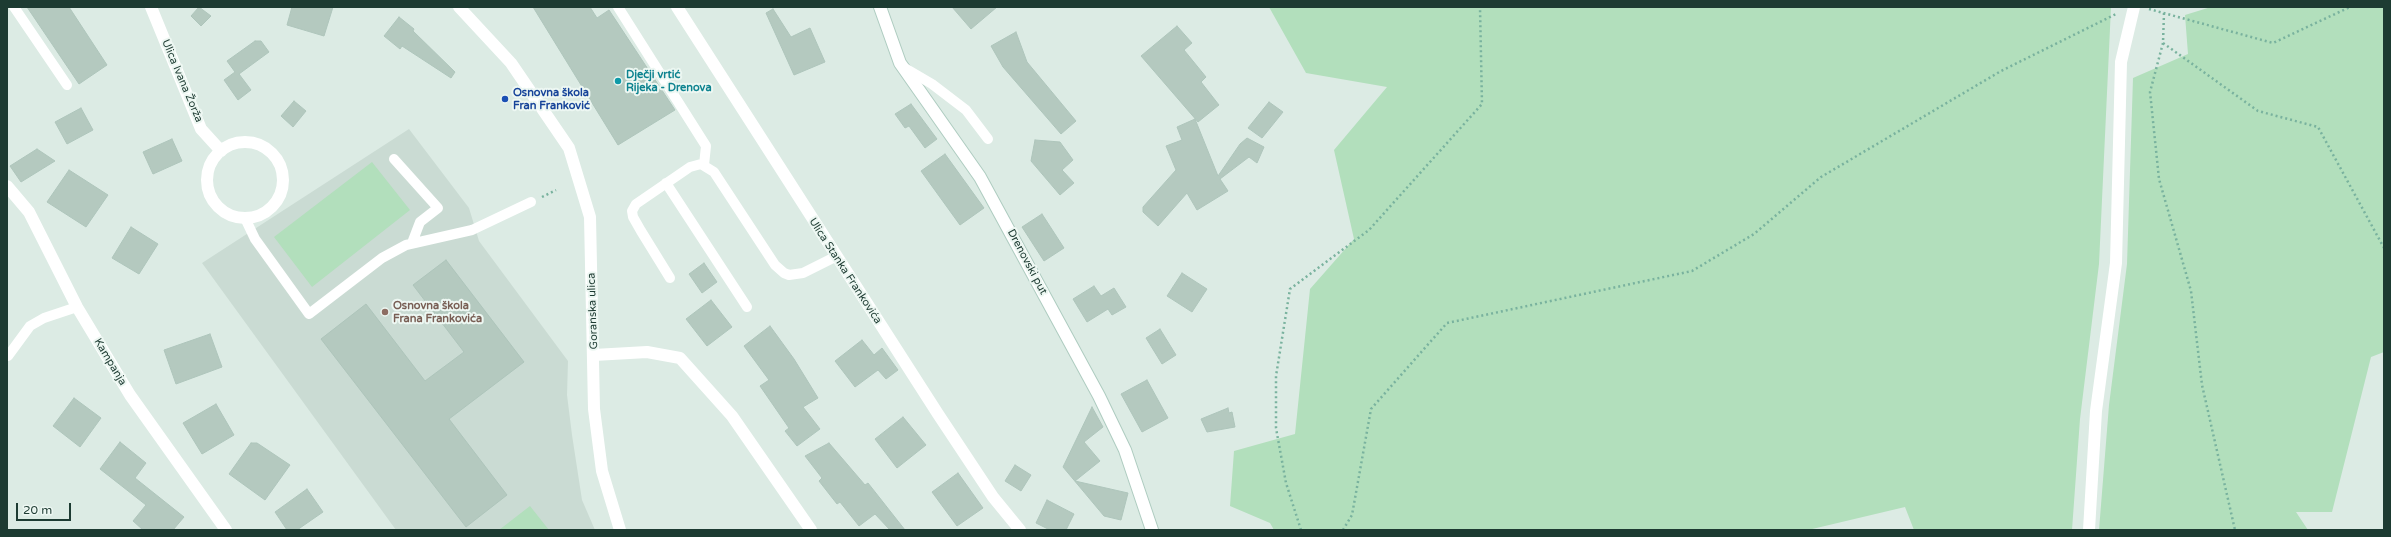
<!DOCTYPE html>
<html>
<head>
<meta charset="utf-8">
<style>
  body { margin:0 }
  #map { position:relative; width:2391px; height:537px; overflow:hidden; background:#dcebe4; font-family:"Varela Round",sans-serif }
  canvas { display:block }
  .frame { position:absolute; inset:0; border:8px solid #1d3b32; pointer-events:none }
  .scale { position:absolute; left:16px; top:503px; width:55px; height:18px; box-sizing:border-box; border:2px solid #1d3b32; border-top:0; padding-left:5px; font-size:12px; line-height:14px; white-space:nowrap; color:#1d3b32; -webkit-text-stroke:3px #edf7f2; paint-order:stroke }
</style>
</head>
<body>
<div id="map">
<canvas width="2391" height="537"></canvas>
<div class="frame"></div>
<div class="scale">20 m</div>
</div>
<script>
const c = document.querySelector('canvas').getContext('2d');
c.lineJoin = 'round';
function fillPath(path, color) { c.fillStyle = color; c.fill(path, 'evenodd'); }
const toPath = rows => new Path2D(rows.map(r => 'M' + r).join(''));
function stroke(path, color, width, dash) { c.strokeStyle = color; c.lineWidth = width; c.lineCap = dash ? 'butt' : 'round'; c.setLineDash(dash || []); c.stroke(path); }
function write(font, color, halo, rows, align = 'center') {
  c.font = font + ' "Varela Round",sans-serif'; c.lineWidth = 4; c.setLineDash([]); c.textBaseline = 'middle'; c.strokeStyle = halo; c.fillStyle = color; for (const [text, x, y, turn = 0] of rows) {
    c.save(); c.translate(x, y); c.rotate((+turn || 0) * Math.PI / 180); c.textAlign = isNaN(turn) ? turn : align; if (halo) c.strokeText(text, 0, 0); c.fillText(text, 0, 0); c.restore();
  }
}
const built = toPath([
  [409,129,469,208,479,241,568,361,567,395,572,435,582,500,595,530,396,530,202,263]
]);
const green = toPath([
  [1269,7,2111,7,2099,264,2080,419,2072,530,1914,530,1905,507,1808,530,1274,530,1270,523,1230,506,1234,451,1295,434,1310,289,1354,239,1334,150,1387,87,1306,73],
  [2211,7,2384,7,2384,352,2371,357,2332,512,2296,512,2308,530,2099,530,2109,405,2127,264,2133,78,2188,54,2185,15],
  [372,162,410,210,312,287,274,237],
  [530,506,549,530,499,530]
]);
const building = toPath([
  [27,7,69,7,107,65,79,84,27,7],
  [199,7,211,16,201,26,191,16,199,7],
  [292,7,333,7,324,36,287,25,292,7],
  [533,7,590,7,597,18,609,10,675,110,618,145,533,7],
  [952,7,997,7,971,29,952,7],
  [773,9,791,37,810,28,825,62,794,75,766,13,773,9],
  [399,17,414,29,413,31,455,72,451,78,402,46,400,49,384,36,399,17],
  [1177,26,1192,43,1184,50,1206,77,1201,82,1219,105,1198,122,1141,56,1177,26],
  [1016,32,1027,62,1076,121,1061,134,1003,67,991,46,1016,32],
  [255,41,261,41,269,52,239,74,251,90,238,100,224,80,235,72,227,61,255,41],
  [294,101,306,111,293,127,281,116,294,101],
  [1269,102,1283,112,1262,138,1248,128,1269,102],
  [911,104,937,139,925,148,909,126,905,128,895,114,911,104],
  [81,108,93,130,67,144,55,122,81,108],
  [1195,119,1218,176,1240,144,1247,138,1264,147,1257,163,1249,157,1220,179,1228,191,1197,210,1187,193,1158,226,1143,212,1143,207,1176,170,1166,146,1182,140,1177,127,1195,119],
  [172,139,182,161,153,174,143,152,172,139],
  [1035,140,1060,142,1073,160,1062,170,1074,183,1060,195,1031,161,1035,140],
  [37,149,55,161,21,182,10,166,37,149],
  [945,154,984,208,960,225,921,171,945,154],
  [69,170,108,195,86,227,47,202,69,170],
  [1042,214,1064,248,1044,261,1022,227,1042,214],
  [131,227,158,244,139,274,112,258,131,227],
  [446,260,524,362,449,419,507,495,466,527,321,339,366,304,425,381,464,352,413,285,446,260],
  [704,263,717,282,702,293,689,274,704,263],
  [1182,273,1207,289,1192,312,1167,296,1182,273],
  [1094,286,1101,296,1114,288,1126,307,1112,315,1108,309,1087,322,1073,299,1094,286],
  [711,300,732,327,707,346,686,319,711,300],
  [770,326,794,359,818,398,803,407,820,429,797,446,785,431,789,428,760,386,769,380,744,346,770,326],
  [1160,329,1176,355,1162,364,1146,338,1160,329],
  [210,334,222,367,176,384,164,350,210,334],
  [862,340,874,355,882,348,898,370,886,379,878,370,855,387,835,361,862,340],
  [1147,380,1168,418,1142,432,1121,394,1147,380],
  [74,398,101,418,80,447,53,426,74,398],
  [216,404,234,435,202,454,183,423,216,404],
  [1092,407,1103,427,1084,442,1100,461,1075,481,1128,493,1121,520,1104,516,1063,467,1092,407],
  [1228,408,1229,413,1232,412,1235,427,1207,432,1201,419,1228,408],
  [903,417,926,445,897,468,875,439,903,417],
  [120,442,146,463,135,478,184,517,173,530,143,530,133,521,146,505,100,469,120,442],
  [251,443,257,443,290,465,265,500,229,474,251,443],
  [829,443,865,485,868,483,905,530,890,530,875,514,859,526,840,502,837,504,819,481,822,478,805,456,829,443],
  [1015,465,1031,475,1021,491,1005,481,1015,465],
  [958,473,983,508,957,526,932,492,958,473],
  [307,489,323,512,297,530,287,530,275,512,307,489],
  [1047,500,1074,514,1066,530,1050,530,1036,523,1047,500]
]);
const path = toPath([
  [2149,9,2273,43,2350,7],
  [2164,13,2163,43,2150,92,2159,179,2191,291,2202,385,2235,530],
  [2163,43,2258,111,2318,127,2384,248],
  [542,197,556,190],
  [1301,530,1286,483,1276,428,1276,376,1290,289,1369,230,1482,104,1480,7],
  [1343,530,1352,515,1371,409,1447,323,1692,271,1754,234,1821,177,2001,71,2116,14]
]);
const service = toPath([
  [14,7,67,85],
  [618,7,706,146,704,165],
  [903,67,932,84,966,110,988,139],
  [394,159,438,208,420,222,412,243],
  [666,183,747,307],
  [245,218,255,239,309,314,382,258,406,245,472,230,531,202],
  [670,278,641,231,633,217,632,211,636,204,690,167,701,164,714,172,775,265,784,273,789,275,803,273,835,257],
  [8,356,30,326,44,318,77,307]
]);
const minor = toPath([
  [151,7,201,129,221,151],
  [677,7,938,414,993,497,1020,530],
  '207 180a38 38 0 1 1 76 0a38 38 0 1 1-76 0Z',
  [7,186,29,212,77,307,130,395,226,530],
  [594,355,647,352,680,358,732,416,811,530],
  [2089,530,2096,411,2116,263,2121,62,2134,7]
]);
const tertiary = toPath([
  [459,7,511,63,569,148,590,217,594,409,602,471,620,530]
]);
const secondary = toPath([
  [880,7,900,63,980,177,1099,396,1125,450,1152,530]
]);
const markers = [
  [618,81,4,"#0f9aa8"],
  [505,99,4,"#1a4fb4"],
  [385,312,4,"#8d6e63"]
];
const cultureNames = [
  ["Dječji vrtić",626,75],
  ["Rijeka - Drenova",626,88]
];
const streetNames = [
  ["Ulica Ivana Žorža",182,81,67],
  ["Drenovski put",1027,262,62],
  ["Ulica Stanka Frankovića",845,271,57],
  ["Goranska ulica",593,311,-92],
  ["Kampanja",110,362,59]
];
const transitNames = [
  ["Osnovna škola",513,93],
  ["Fran Franković",513,106]
];
const educationNames = [
  ["Osnovna škola",393,306],
  ["Frana Frankovića",393,319]
];
fillPath(built, '#cadbd3');
fillPath(green, '#b2dfbc');
fillPath(building, '#b4c9bf');
stroke(building, '#aec5bb', 1);
stroke(secondary, '#aeccc0', 14);
stroke(path, '#79b29e', 2.5, [2, 3]);
stroke(service, '#fff', 10);
stroke(minor, '#fff', 12);
stroke(tertiary, '#fff', 12);
stroke(secondary, '#fff', 12);
for (const [x, y, r, color] of markers) { const dot = new Path2D(); dot.arc(x, y, r, 0, 2 * Math.PI); c.fillStyle = color; c.fill(dot); stroke(dot, '#edf7f2', 1.5); }
write('bold 11px', '#0d838f', '#edf7f2', cultureNames, 'left');
write('11px', '#1d3b32', '#edf7f2', streetNames);
write('bold 11px', '#164399', '#edf7f2', transitNames, 'left');
write('bold 11px', '#785e54', '#edf7f2', educationNames, 'left');
</script>
</body>
</html>
